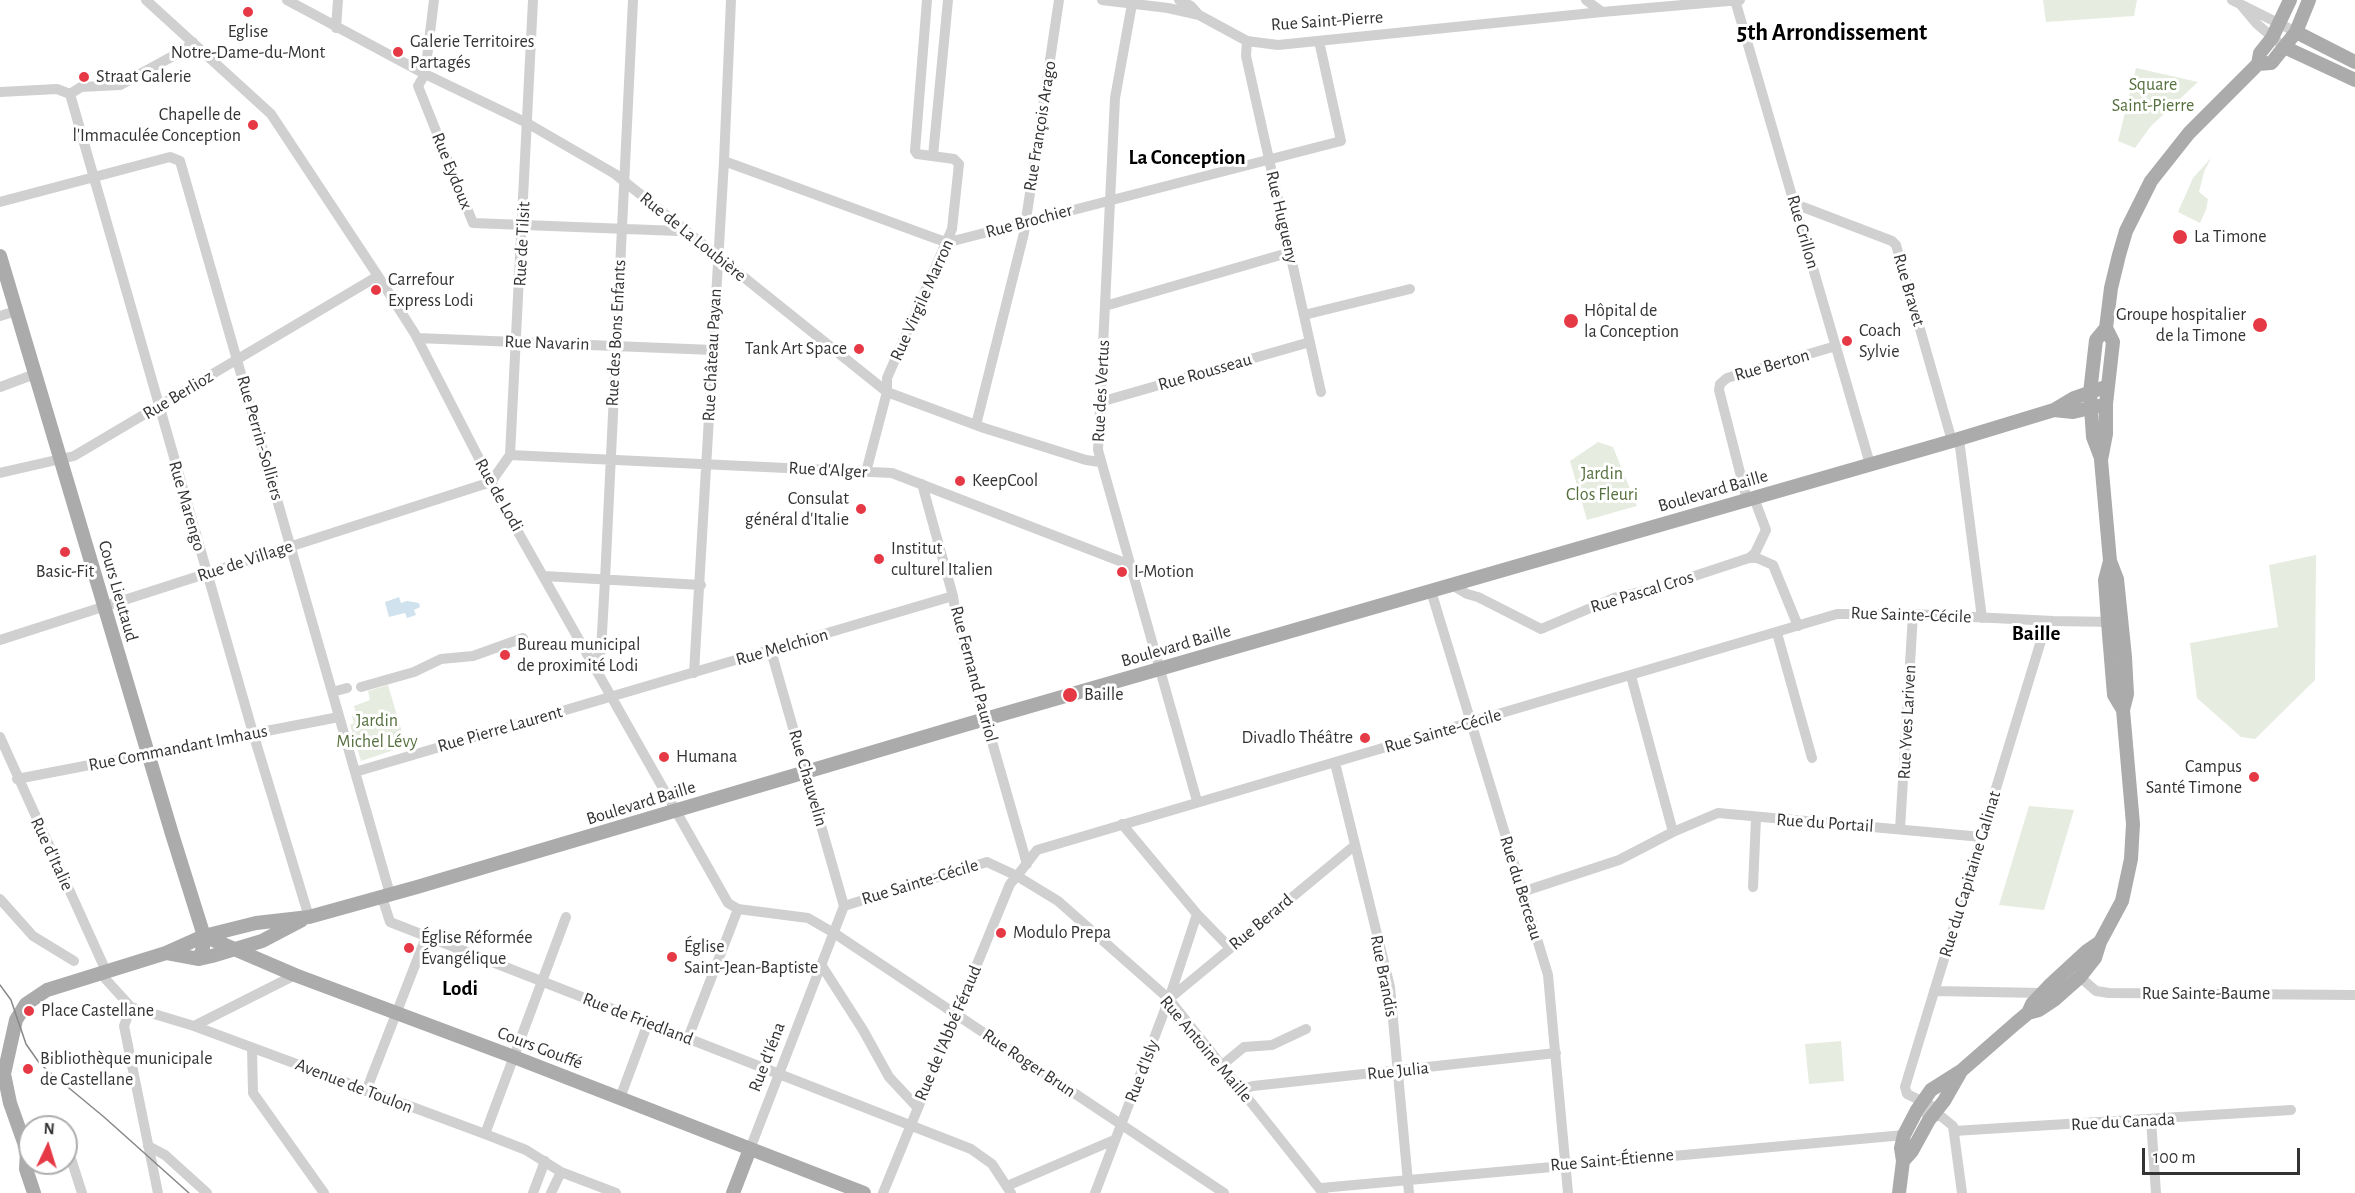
<!DOCTYPE html>
<html>
<head>
<meta charset="utf-8">
<style>
  body { margin:0 }
  #map { position:relative; width:2355px; height:1193px; overflow:hidden; background:#fff; font-family:"Alegreya Sans",sans-serif }
  canvas { display:block }
  .north { position:absolute; left:18px; top:1115px; width:60px; height:60px; box-sizing:border-box; background:#fff; border:2px solid #adadad; border-radius:50%; rotate:4deg; font-size:16px; font-weight:700; line-height:24px; text-align:center; color:#333 }
  .north::after { content:''; display:block; margin:auto; width:21px; height:27px; background:#e63946; clip-path:polygon(50% 0,100% 100%,50% 72%,0 100%) }
  .scale { position:absolute; left:2142px; top:1148px; width:158px; height:27px; box-sizing:border-box; border:3px solid #333; border-top:0; padding-left:8px; font-size:18px; line-height:21px; white-space:nowrap; color:#333; -webkit-text-stroke:4px #fff; paint-order:stroke }
</style>
</head>
<body>
<div id="map">
<canvas width="2355" height="1193"></canvas>
<div class="north">N</div>
<div class="scale">100 m</div>
</div>
<script>
const c = document.querySelector('canvas').getContext('2d');
c.lineJoin = 'round';
function fillPath(path, color) { c.fillStyle = color; c.fill(path, 'evenodd'); }
const toPath = rows => new Path2D(rows.map(r => 'M' + r).join(''));
function stroke(path, color, width, dash) { c.strokeStyle = color; c.lineWidth = width; c.lineCap = dash ? 'butt' : 'round'; c.setLineDash(dash || []); c.stroke(path); }
function write(font, color, halo, rows, align = 'center') {
  c.font = font + ' "Alegreya Sans",sans-serif'; c.lineWidth = 6; c.setLineDash([]); c.textBaseline = 'middle'; c.strokeStyle = halo; c.fillStyle = color; for (const [text, x, y, turn = 0] of rows) {
    c.save(); c.translate(x, y); c.rotate((+turn || 0) * Math.PI / 180); c.textAlign = isNaN(turn) ? turn : align; if (halo) c.strokeText(text, 0, 0); c.fillText(text, 0, 0); c.restore();
  }
}
const green = toPath([
  [2043,0,2137,0,2134,16,2046,22],
  [2136,68,2198,82,2151,126,2135,148,2118,141],
  [2211,158,2204,172,2199,192,2208,199,2206,210,2200,223,2178,212,2193,178],
  [1598,442,1613,447,1637,506,1587,520,1570,461],
  [2316,555,2315,680,2255,739,2241,737,2197,698,2190,643,2278,627,2269,565],
  [388,685,406,746,361,761,350,725,354,723,352,716,356,714,354,706,370,700,368,691],
  [2029,806,2074,810,2044,910,1999,905],
  [1841,1041,1844,1081,1809,1084,1805,1044]
]);
const water = toPath([
  [399,597,401,603,407,601,419,603,420,607,414,610,416,615,407,618,405,613,389,617,385,602]
]);
const minor = toPath([
  [146,0,271,114,378,276,415,334,505,509,728,903,738,909,808,918,834,933,1224,1193],
  [287,0,425,74,527,123,615,174,887,392,984,428,1086,460,1100,462],
  [434,0,425,74,418,86,473,223,678,231,684,229],
  [1102,0,1168,8,1199,15],
  [1179,0,1191,6,1199,15,1247,41,1278,45,1602,12,1740,0],
  [1586,0,1602,12],
  [1735,0,1870,464],
  [2232,0,2296,32],
  [1132,4,1115,98,1098,450,1197,801],
  [2241,5,2257,24,2277,41],
  [336,28,338,0],
  [1247,41,1246,56,1321,392],
  [0,92,57,89,70,94],
  [70,94,253,733,309,917],
  [70,94,81,87,120,85,184,50,193,42],
  [933,156,948,0],
  [724,161,937,239,947,242,957,240,1341,141,1319,41],
  [0,202,170,157,180,161,390,894],
  [1795,204,1892,241,1896,245,1952,441],
  [1105,306,1291,252],
  [1304,315,1410,289],
  [0,316,16,311],
  [417,338,713,350],
  [0,387,35,374],
  [1100,402,1310,342],
  [976,425,1024,233,1059,0],
  [1959,439,1982,618],
  [510,455,892,473,1130,565],
  [866,472,887,392,887,378,952,229,959,164,954,159,917,154,915,151,927,0],
  [0,473,74,456,378,276],
  [922,484,953,596,956,616,1027,864],
  [1747,500,1719,390,1720,384,1727,378,1836,346],
  [1749,558,1755,553,1766,530,1754,498],
  [544,576,701,585],
  [1452,585,1467,594,1478,597,1541,629,1614,598,1658,588,1749,558,1757,558,1773,565,1798,626],
  [1431,591,1548,975,1568,1193],
  [1777,633,1812,758],
  [0,640,491,482,510,455,533,0],
  [771,651,844,906],
  [593,664,601,651,605,580,633,0],
  [694,673,724,161,731,0],
  [1631,676,1673,832],
  [361,687,414,672,441,659,473,656,523,638],
  [332,692,347,688],
  [0,737,106,971],
  [1335,763,1390,987,1409,1193],
  [355,772,953,596],
  [17,779,339,717],
  [1122,824,1197,914,1230,948],
  [1900,829,1913,614],
  [1753,887,1756,818],
  [1522,892,1619,860,1673,832,1718,813,1982,837],
  [382,897,390,922,971,1149,992,1164,1011,1193],
  [0,899,33,936,74,961],
  [822,966,863,1030,889,1077,917,1107],
  [100,973,131,1007,194,1026,485,1134,526,1150,561,1172,616,1193],
  [2073,975,2080,977,2096,991,2109,993,2355,995],
  [1934,991,2041,993],
  [1169,999,1354,846],
  [131,1007,124,1026,158,1193],
  [194,1026,295,975],
  [688,1038,738,909],
  [252,1048,253,1093,324,1193],
  [1221,1066,1244,1047,1272,1045,1306,1029],
  [1240,1090,1253,1086,1556,1053],
  [366,1091,426,937],
  [620,1098,648,1023],
  [1938,1109,1907,1094,1905,1087,2047,621],
  [1917,1110,1942,1117,1953,1126,1962,1193],
  [2151,1120,2156,1193],
  [1954,1131,2291,1110],
  [485,1134,566,917],
  [66,1143,82,1193],
  [148,1146,165,1155,207,1193],
  [750,1149,844,906,987,862,1017,876,1037,850,1837,614,1913,614,2053,621,2113,622],
  [1007,1186,1114,1140],
  [1321,1188,1904,1135],
  [533,1193,545,1161],
  [551,1193,561,1172],
  [883,1193,1010,884,1017,876,1058,901,1169,999,1323,1193],
  [1095,1193,1169,999,1197,914]
]);
const major = toPath([
  [2296,32,2355,62],
  [2284,47,2355,80],
  [2258,64,2271,63,2273,61,2296,32,2309,0],
  [0,256,172,834,204,936,203,948,199,959],
  [2054,410,2073,412,2099,406],
  [2101,458,2093,437,2090,393,2096,340,2106,328],
  [2110,561,2105,580,2108,622,2114,695,2123,710],
  [204,936,295,975,514,1057,864,1193],
  [167,953,199,959,212,956,262,941,302,920],
  [2028,1013,2039,1010,2054,1000,2080,977,2095,958,2100,942,2122,901,2131,859,2133,824,2123,710,2127,694,2125,657,2117,579,2110,561,2101,460,2106,434,2106,404,2113,342,2106,328,2111,288,2119,255,2126,231,2151,181,2189,133,2258,64,2260,53,2272,38,2290,0],
  [1903,1161,1912,1151,1929,1120,1944,1101,1960,1073],
  [34,1193,26,1169,27,1151,10,1103,4,1074,16,1020,26,1004,47,990,166,953,204,936,256,923,309,917,417,887,968,724,1952,441,2054,410,2074,398,2108,386],
  [733,1193,750,1149],
  [1899,1193,1903,1161,1901,1148,1904,1135,1917,1110,1931,1090,1961,1071,2016,1023,2028,1013,2032,1004,2049,986,2087,951,2100,942]
]);
const tram = toPath([
  [0,985,11,1000,26,1044,40,1064,104,1117,189,1193]
]);
const markers = [
  [248,12,6,"#e63946"],
  [398,52,6,"#e63946"],
  [84,77,6,"#e63946"],
  [253,125,6,"#e63946"],
  [2180,237,8,"#e63946"],
  [376,290,6,"#e63946"],
  [1571,321,8,"#e63946"],
  [2260,325,8,"#e63946"],
  [1847,341,6,"#e63946"],
  [859,349,6,"#e63946"],
  [960,481,6,"#e63946"],
  [861,509,6,"#e63946"],
  [65,552,6,"#e63946"],
  [879,559,6,"#e63946"],
  [1122,572,6,"#e63946"],
  [505,655,6,"#e63946"],
  [1070,695,8,"#e63946"],
  [1365,738,6,"#e63946"],
  [664,757,6,"#e63946"],
  [2254,777,6,"#e63946"],
  [1001,933,6,"#e63946"],
  [409,948,6,"#e63946"],
  [672,957,6,"#e63946"],
  [29,1011,6,"#e63946"],
  [28,1069,6,"#e63946"]
];
const streetNames = [
  ["Rue Saint-Pierre",1327,21,-4],
  ["Rue François Arago",1040,126,-81],
  ["Rue Eydoux",452,171,68],
  ["Rue Hugueny",1282,217,77],
  ["Rue Brochier",1029,221,-15],
  ["Rue Crillon",1803,232,74],
  ["Rue de La Loubière",693,237,39],
  ["Rue de Tilsit",522,244,-87],
  ["Rue Bravet",1909,290,74],
  ["Rue Virgile Marron",922,300,-66],
  ["Rue des Bons Enfants",616,333,-87],
  ["Rue Navarin",547,343,2],
  ["Rue Château Payan",712,355,-87],
  ["Rue Berton",1772,365,-16],
  ["Rue Rousseau",1205,372,-16],
  ["Rue des Vertus",1101,391,-87],
  ["Rue Berlioz",178,395,-31],
  ["Rue Perrin-Solliers",260,438,74],
  ["Rue d'Alger",828,470,3],
  ["Boulevard Baille",1713,491,-16],
  ["Rue de Lodi",499,495,61],
  ["Rue Marengo",187,506,74],
  ["Rue de Village",245,561,-18],
  ["Cours Lieutaud",118,591,74],
  ["Rue Pascal Cros",1642,592,-17],
  ["Rue Sainte-Cécile",1911,615,2],
  ["Boulevard Baille",1176,646,-16],
  ["Rue Melchion",782,647,-16],
  ["Rue Fernand Pauriol",974,674,75],
  ["Rue Yves Lariven",1907,722,-87],
  ["Rue Pierre Laurent",500,729,-16],
  ["Rue Sainte-Cécile",1443,731,-16],
  ["Rue Commandant Imhaus",178,748,-11],
  ["Rue Chauvelin",808,778,74],
  ["Boulevard Baille",641,803,-17],
  ["Rue du Portail",1825,823,4],
  ["Rue d'Italie",52,854,65],
  ["Rue du Capitaine Galinat",1970,874,-73],
  ["Rue Sainte-Cécile",920,882,-17],
  ["Rue du Berceau",1521,888,73],
  ["Rue Berard",1261,922,-40],
  ["Rue Brandis",1384,976,79],
  ["Rue Sainte-Baume",2206,994],
  ["Rue de Friedland",638,1019,21],
  ["Rue de l'Abbé Féraud",948,1033,-67],
  ["Cours Gouffé",540,1048,21],
  ["Rue Antoine Maille",1206,1049,50],
  ["Rue d'Iéna",767,1057,-69],
  ["Rue Roger Brun",1029,1063,34],
  ["Rue d'Isly",1142,1071,-69],
  ["Rue Julia",1398,1071,-6],
  ["Avenue de Toulon",354,1086,21],
  ["Rue du Canada",2123,1122,-3],
  ["Rue Saint-Étienne",1612,1160,-5]
];
const poiNames = [
  ["Eglise",248,32,"center"],
  ["Notre-Dame-du-Mont",248,53,"center"],
  ["Galerie Territoires",410,42],
  ["Partagés",410,63],
  ["Straat Galerie",96,77],
  ["Chapelle de",241,115,"right"],
  ["l'Immaculée Conception",241,136,"right"],
  ["La Timone",2194,237],
  ["Carrefour",388,280],
  ["Express Lodi",388,301],
  ["Hôpital de",1584,311],
  ["la Conception",1584,332],
  ["Groupe hospitalier",2246,315,"right"],
  ["de la Timone",2246,336,"right"],
  ["Coach",1859,331],
  ["Sylvie",1859,352],
  ["Tank Art Space",847,349,"right"],
  ["KeepCool",972,481],
  ["Consulat",849,499,"right"],
  ["général d'Italie",849,520,"right"],
  ["Institut",891,549],
  ["culturel Italien",891,570],
  ["Basic-Fit",65,572,"center"],
  ["I-Motion",1134,572],
  ["Bureau municipal",517,645],
  ["de proximité Lodi",517,666],
  ["Baille",1084,695],
  ["Divadlo Théâtre",1353,738,"right"],
  ["Humana",676,757],
  ["Campus",2242,767,"right"],
  ["Santé Timone",2242,788,"right"],
  ["Modulo Prepa",1013,933],
  ["Église Réformée",421,938],
  ["Évangélique",421,959],
  ["Église",684,947],
  ["Saint-Jean-Baptiste",684,968],
  ["Place Castellane",41,1011],
  ["Bibliothèque municipale",40,1059],
  ["de Castellane",40,1080]
];
const parkNames = [
  ["Square",2153,85],
  ["Saint-Pierre",2153,106],
  ["Jardin",1602,474],
  ["Clos Fleuri",1602,495],
  ["Jardin",377,721],
  ["Michel Lévy",377,742]
];
const quarterNames = [
  ["La Conception",1187,158],
  ["Baille",2036,634],
  ["Lodi",460,989]
];
const districtNames = [
  ["5th Arrondissement",1832,33]
];
fillPath(green, '#e6ecdf');
fillPath(water, '#cfe2ee');
stroke(minor, '#d0d0d0', 10);
stroke(major, '#ababab', 14);
stroke(tram, '#888', 1.5);
for (const [x, y, r, color] of markers) { const dot = new Path2D(); dot.arc(x, y, r, 0, 2 * Math.PI); c.fillStyle = color; c.fill(dot); stroke(dot, '#fff', 2); }
write('18px', '#333', '#fff', streetNames);
write('18px', '#333', '#fff', poiNames, 'left');
write('18px', '#56703f', '#fff', parkNames);
write('bold 21px', '#000', '#fff', quarterNames);
write('bold 24px', '#000', '#fff', districtNames);
</script>
</body>
</html>
